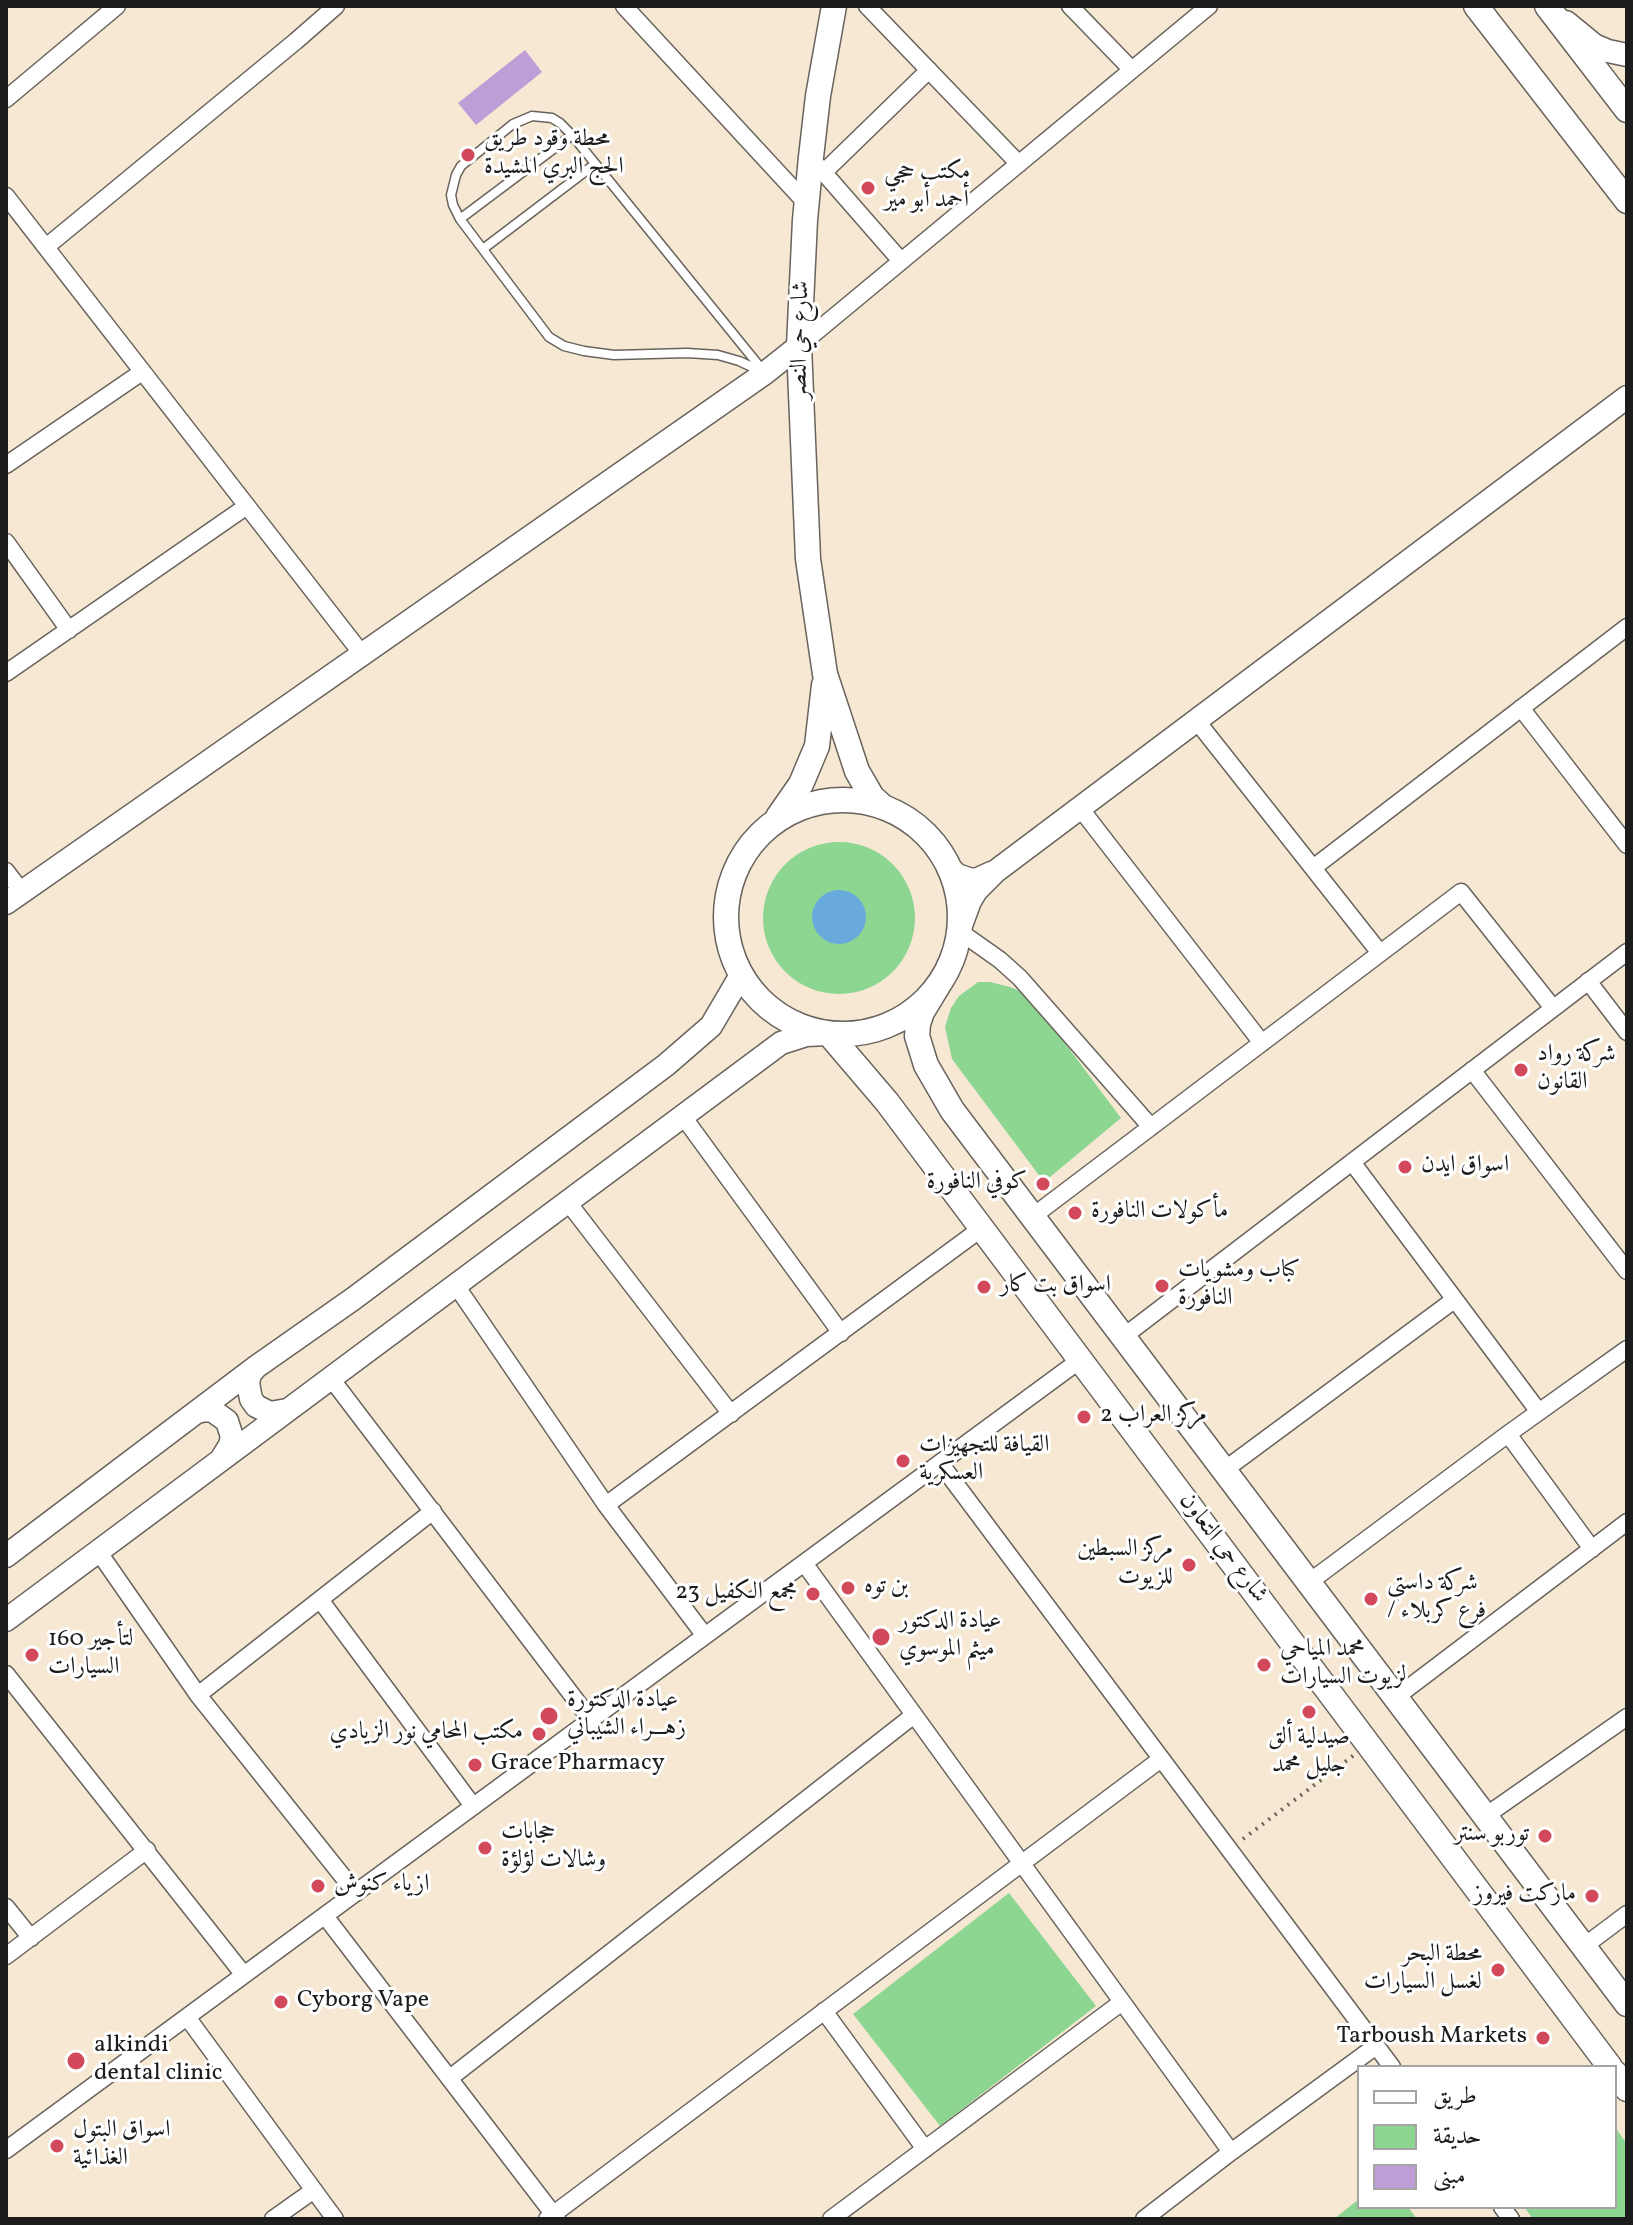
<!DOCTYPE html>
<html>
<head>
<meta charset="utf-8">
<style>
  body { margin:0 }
  #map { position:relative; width:1633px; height:2225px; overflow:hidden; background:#f6e8d3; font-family:Vollkorn,Amiri,serif }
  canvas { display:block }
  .frame { position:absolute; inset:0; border:8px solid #1c1c1c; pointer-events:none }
  .legend { position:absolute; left:1357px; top:2065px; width:260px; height:144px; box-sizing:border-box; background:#fff; border:2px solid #a4a4a4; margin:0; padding:10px 14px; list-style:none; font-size:24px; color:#1c1c1c }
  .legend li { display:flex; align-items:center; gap:16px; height:40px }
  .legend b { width:40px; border:2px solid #a4a4a4 }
</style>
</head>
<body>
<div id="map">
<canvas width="1633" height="2225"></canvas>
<div class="frame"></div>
<ul class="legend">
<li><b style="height:10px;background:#fff"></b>طريق</li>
<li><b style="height:22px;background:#8dd691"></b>حديقة</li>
<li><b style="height:22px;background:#bf9dd6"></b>مبنى</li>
</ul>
</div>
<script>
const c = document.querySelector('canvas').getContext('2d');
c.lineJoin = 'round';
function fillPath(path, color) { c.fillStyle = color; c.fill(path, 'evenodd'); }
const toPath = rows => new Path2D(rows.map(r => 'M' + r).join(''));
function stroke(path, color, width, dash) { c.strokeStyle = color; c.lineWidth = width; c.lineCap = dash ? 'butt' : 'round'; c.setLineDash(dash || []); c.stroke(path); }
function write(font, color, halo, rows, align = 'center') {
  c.font = font + ' Vollkorn,Amiri,serif'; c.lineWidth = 6; c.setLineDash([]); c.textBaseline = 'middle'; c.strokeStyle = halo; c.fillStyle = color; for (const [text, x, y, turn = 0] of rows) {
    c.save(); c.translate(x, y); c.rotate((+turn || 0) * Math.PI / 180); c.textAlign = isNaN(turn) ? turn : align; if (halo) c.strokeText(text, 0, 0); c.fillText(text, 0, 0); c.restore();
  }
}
const green = toPath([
  '763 918a76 76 0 1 1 152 0a76 76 0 1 1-152 0Z',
  [978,982,990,982,1010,987,1028,994,1121,1118,1044,1182,952,1059,945,1027,951,1008,959,996],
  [1009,1893,1096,2006,940,2126,853,2014],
  [1615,2127,1627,2144,1627,2219,1533,2219,1524,2207,1615,2207],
  [1359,2199,1359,2207,1408,2207,1417,2219,1334,2219]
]);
const water = toPath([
  '812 917a27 27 0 1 1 54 0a27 27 0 1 1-54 0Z'
]);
const building = toPath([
  [525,50,542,72,476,125,458,103]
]);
const path = toPath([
  [1243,1839,1354,1755]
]);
const lane = toPath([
  [532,116,552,118,560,123,572,135,765,373,739,361,718,355,687,353,614,355,584,351,564,346,549,337,460,219,453,205,451,195,456,175,461,166,513,124,532,116],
  [460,219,572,135],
  [483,249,595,164]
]);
const street = toPath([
  [624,6,807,204],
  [867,6,1019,164],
  [1070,6,1132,70],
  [6,99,117,6],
  [818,166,901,261],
  [823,173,929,70],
  [6,196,362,654],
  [46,247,296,41,336,6],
  [799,346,1209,6],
  [6,465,142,372],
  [6,542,69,630],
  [6,673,247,506],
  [1521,708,1627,845],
  [1196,720,1380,953],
  [1080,808,1262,1043],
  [1313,868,1627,627],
  [6,871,22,892],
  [959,931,1000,960,1020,978,1151,1127],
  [1588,981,1627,1032],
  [1472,1070,1627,1271],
  [682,1115,841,1333],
  [1352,1162,1539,1412],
  [567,1201,731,1414],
  [1032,1217,1461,892,1553,1008],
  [455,1284,606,1505,705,1636],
  [1123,1337,1627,952],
  [330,1377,591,1720],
  [1508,1434,1592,1549],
  [940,1463,1392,2067],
  [1223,1471,1454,1300],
  [606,1505,982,1228],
  [98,1551,198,1695,356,1893],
  [804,1563,1231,2152],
  [1308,1583,1508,1434,1627,1349],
  [321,1601,473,1806],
  [6,1674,244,1975],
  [198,1695,433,1511],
  [1395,1698,1627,1522],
  [1484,1817,1627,1717],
  [6,1907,31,1938],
  [325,1916,557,2219],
  [1583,1947,1627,1914],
  [6,1956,147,1850],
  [824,2011,925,2149],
  [187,2017,335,2219],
  [450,2078,914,1715],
  [6,2150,1080,1360],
  [1502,2207,1511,2219],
  [273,2219,314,2190],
  [547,2219,1161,1759],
  [831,2219,1122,2002],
  [1144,2219,1231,2152,1376,2046]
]);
const secondary = toPath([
  [1566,22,1594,45,1608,51,1627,55],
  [949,867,957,875,969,879,976,880,991,873],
  [6,903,765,373,799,346],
  [959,931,970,901,976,891,996,871,1627,397],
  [256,1367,250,1374,248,1383,251,1399,256,1406,270,1413,287,1410],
  [197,1412,205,1410,213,1411,227,1421,232,1437,230,1445,222,1458],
  [6,1556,256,1367,353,1299,666,1065,711,1026,741,975],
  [6,1620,781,1043,806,1035,829,1034]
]);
const primary = toPath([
  [834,6,818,96,811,157,805,220,799,346,808,559,825,674,857,771,872,797,882,806],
  [1476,6,1627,201],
  [1547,6,1627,110],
  '726 917a117 117 0 1 1 234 0a117 117 0 1 1-234 0Z',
  [778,817,801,784,817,746,824,685],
  [939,984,922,1012,918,1024,917,1036,926,1065,952,1110,1627,2004],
  [829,1034,887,1102,1610,2067],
  [1615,2073,1627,2089]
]);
const markers = [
  [468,155,8,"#d1495b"],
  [868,188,8,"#d1495b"],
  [1521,1070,8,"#d1495b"],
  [1405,1167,8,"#d1495b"],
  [1043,1184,8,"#d1495b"],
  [1075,1213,8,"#d1495b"],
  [1162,1286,8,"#d1495b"],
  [984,1287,8,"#d1495b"],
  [1084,1417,8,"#d1495b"],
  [903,1461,8,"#d1495b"],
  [1189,1565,8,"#d1495b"],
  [848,1588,8,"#d1495b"],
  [813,1594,8,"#d1495b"],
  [1371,1599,8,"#d1495b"],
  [881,1637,10,"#d1495b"],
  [32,1655,8,"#d1495b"],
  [1264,1665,8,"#d1495b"],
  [1309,1712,8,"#d1495b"],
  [549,1716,10,"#d1495b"],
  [539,1734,8,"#d1495b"],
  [475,1765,8,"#d1495b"],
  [1545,1836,8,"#d1495b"],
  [485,1848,8,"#d1495b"],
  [318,1886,8,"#d1495b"],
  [1592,1896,8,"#d1495b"],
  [1498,1970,8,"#d1495b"],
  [281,2002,8,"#d1495b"],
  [1543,2038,8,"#d1495b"],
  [76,2061,10,"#d1495b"],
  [57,2146,8,"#d1495b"]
];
const poiNames = [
  ["محطة وقود طريق",484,141],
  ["الحج البري المشيدة",484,169],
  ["مكتب حجي",884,174],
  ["أحمد أبو مير",884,202],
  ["شركة رواد",1537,1056],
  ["القانون",1537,1084],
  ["اسواق ايدن",1421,1167],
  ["كوفي النافورة",1027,1184,"right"],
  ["مأكولات النافورة",1091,1213],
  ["كباب ومشويات",1178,1272],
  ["النافورة",1178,1300],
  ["اسواق بت كار",1000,1287],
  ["مركز العراب 2",1100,1417],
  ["القيافة للتجهيزات",919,1447],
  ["العسكرية",919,1475],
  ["مركز السبطين",1173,1551,"right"],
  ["للزيوت",1173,1579,"right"],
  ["شركة داستي",1387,1585],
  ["/ فرع كربلاء",1387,1613],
  ["بن توه",864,1588],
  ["مجمع الكفيل 23",797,1594,"right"],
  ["عيادة الدكتور",899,1623],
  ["ميثم الموسوي",899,1651],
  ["160 لتأجير",48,1641],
  ["السيارات",48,1669],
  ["محمد المياحي",1280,1651],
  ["لزيوت السيارات",1280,1679],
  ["عيادة الدكتورة",567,1702],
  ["زهـــراء الشيباني",567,1730],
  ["مكتب المحامي نور الزيادي",523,1734,"right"],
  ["صيدلية ألق",1309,1739,"center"],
  ["جليل محمد",1309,1767,"center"],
  ["Grace Pharmacy",491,1765],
  ["حجابات",501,1834],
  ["وشالات لؤلؤة",501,1862],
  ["توربو سنتر",1529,1836,"right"],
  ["ازياء كنوش",334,1886],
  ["ماركت فيروز",1576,1896,"right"],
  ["محطة البحر",1482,1956,"right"],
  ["لغسل السيارات",1482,1984,"right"],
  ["Cyborg Vape",297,2002],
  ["Tarboush Markets",1527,2038,"right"],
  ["alkindi",94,2047],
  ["dental clinic",94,2075],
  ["اسواق البتول",73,2132],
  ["الغذائية",73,2160]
];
const streetNames = [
  ["شارع حي النصر",802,340,-89],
  ["شارع حي التعاون",1222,1549,53]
];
fillPath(green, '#8dd691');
fillPath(water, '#69aadd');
fillPath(building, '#bf9dd6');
stroke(lane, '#68635c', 11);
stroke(street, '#68635c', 19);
stroke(secondary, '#68635c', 25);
stroke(primary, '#68635c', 27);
stroke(path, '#68635c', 4, [2, 6]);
stroke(lane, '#fff', 8);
stroke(street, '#fff', 16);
stroke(secondary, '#fff', 22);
stroke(primary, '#fff', 24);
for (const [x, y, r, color] of markers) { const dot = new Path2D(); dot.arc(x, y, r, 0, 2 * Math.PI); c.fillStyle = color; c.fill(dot); stroke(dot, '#fff', 3); }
write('24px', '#1c1c1c', '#fff', poiNames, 'left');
write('24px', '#1c1c1c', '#fff', streetNames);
</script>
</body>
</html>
